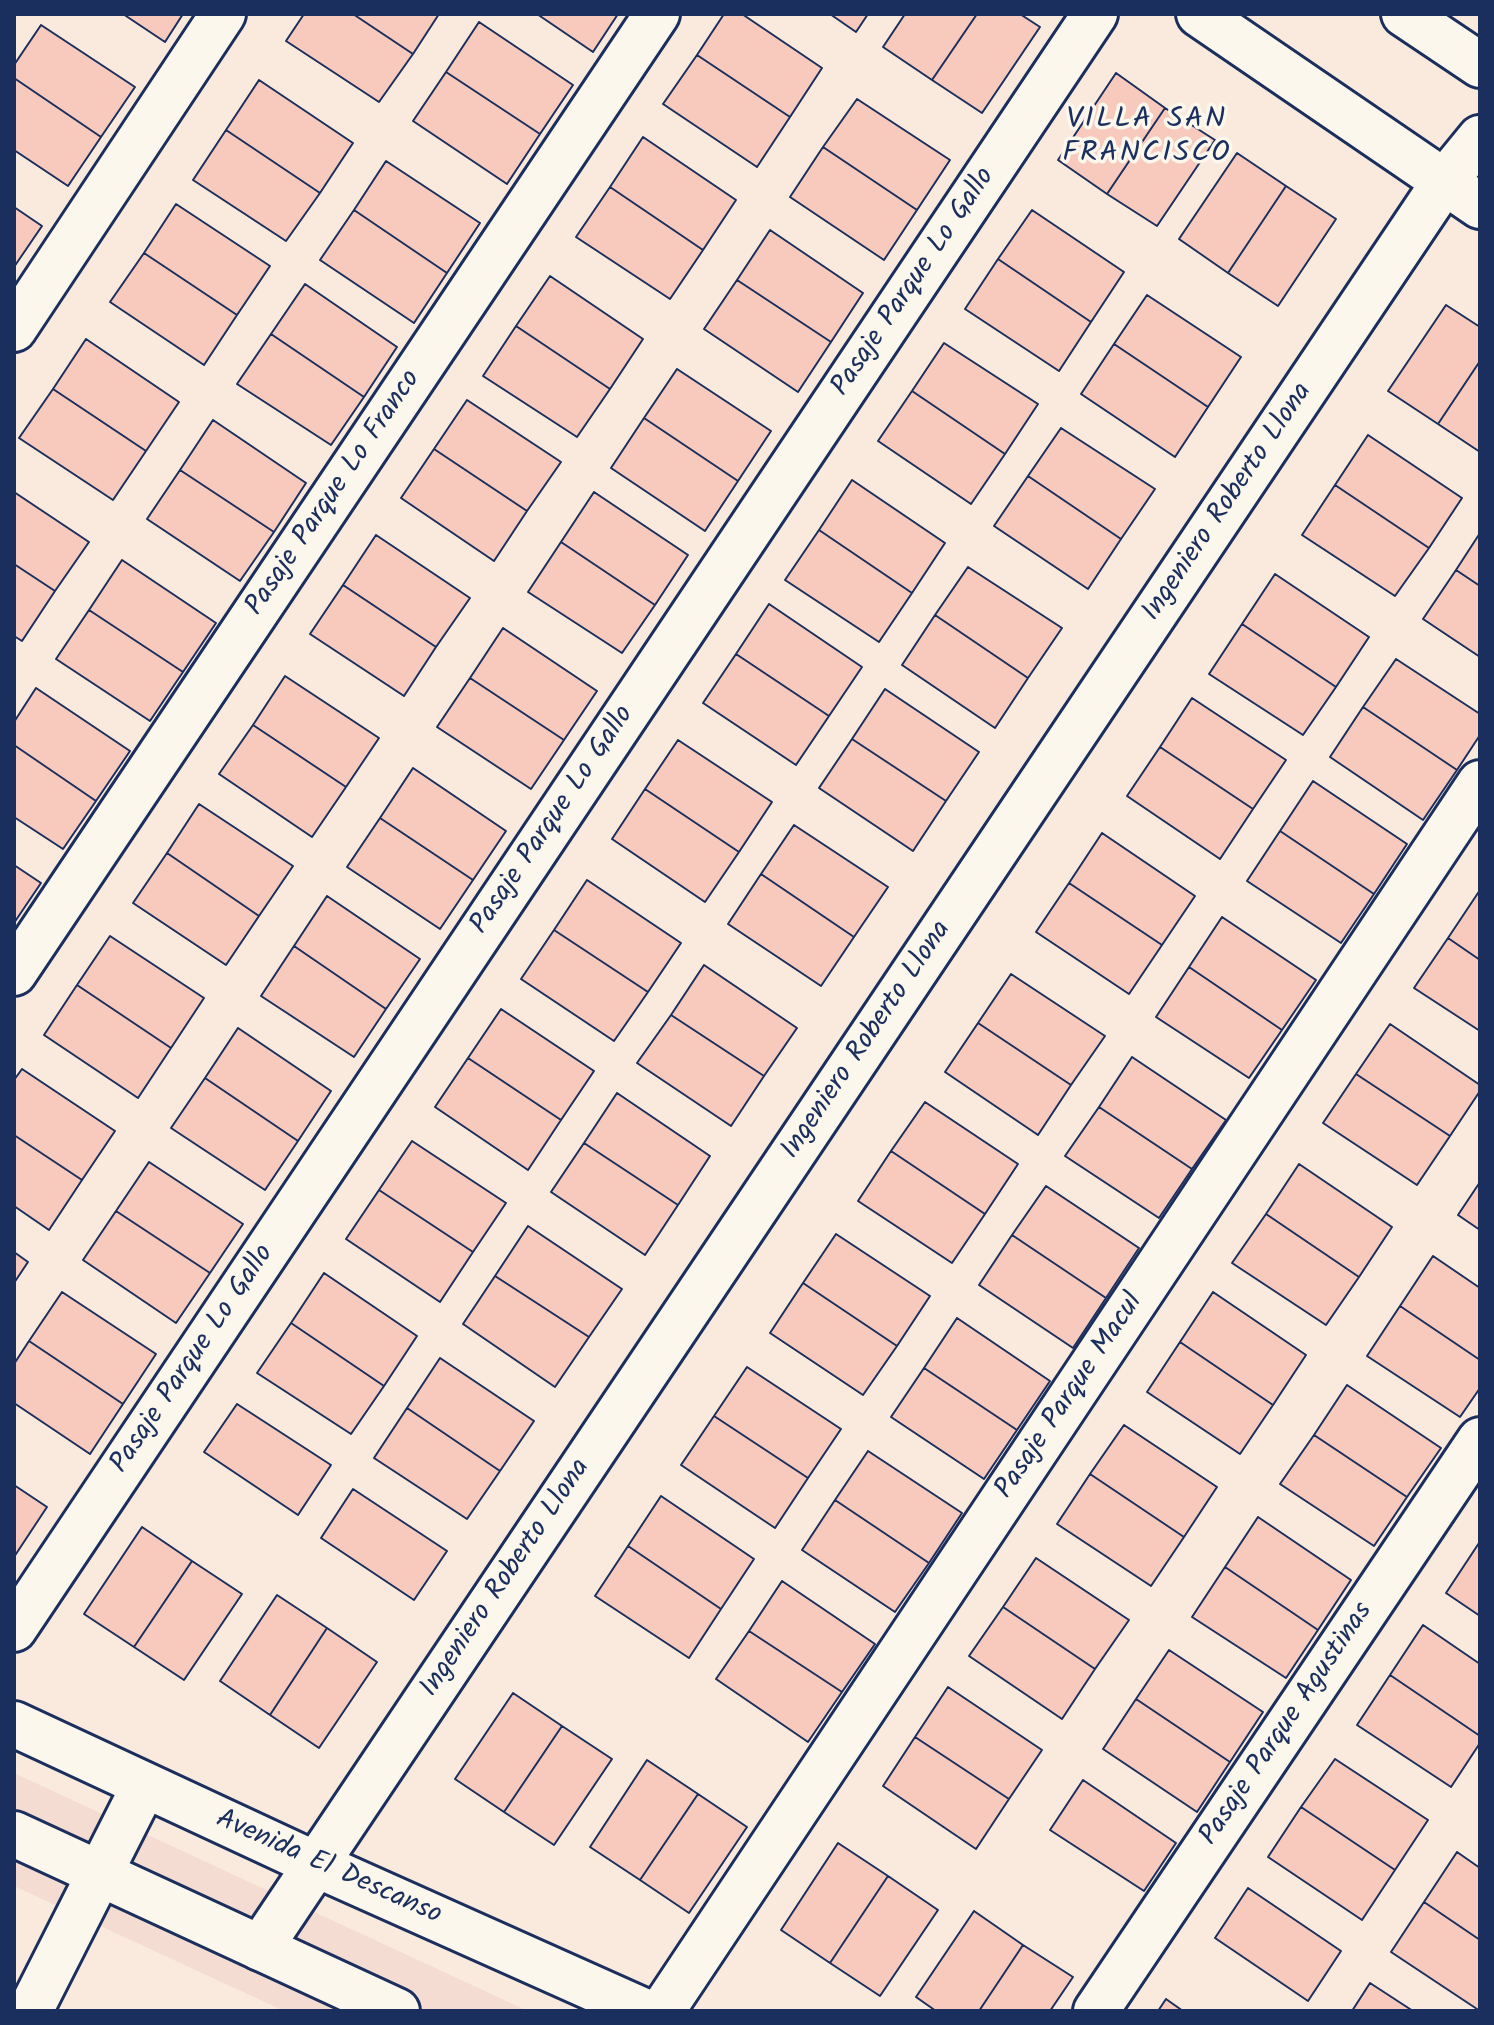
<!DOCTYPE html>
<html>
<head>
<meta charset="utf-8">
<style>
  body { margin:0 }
  #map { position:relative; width:1494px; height:2025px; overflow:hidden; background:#faeade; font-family:Kalam,sans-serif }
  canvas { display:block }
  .frame { position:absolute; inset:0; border:16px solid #1b2f5e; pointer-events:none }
</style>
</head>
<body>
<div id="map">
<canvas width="1494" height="2025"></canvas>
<div class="frame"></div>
</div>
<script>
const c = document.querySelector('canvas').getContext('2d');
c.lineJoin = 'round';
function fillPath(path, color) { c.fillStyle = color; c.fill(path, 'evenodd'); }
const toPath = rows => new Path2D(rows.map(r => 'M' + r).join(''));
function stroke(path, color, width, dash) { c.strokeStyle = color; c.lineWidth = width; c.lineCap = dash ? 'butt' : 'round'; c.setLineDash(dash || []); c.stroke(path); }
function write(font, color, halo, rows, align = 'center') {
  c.font = font + ' Kalam,sans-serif'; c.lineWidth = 7; c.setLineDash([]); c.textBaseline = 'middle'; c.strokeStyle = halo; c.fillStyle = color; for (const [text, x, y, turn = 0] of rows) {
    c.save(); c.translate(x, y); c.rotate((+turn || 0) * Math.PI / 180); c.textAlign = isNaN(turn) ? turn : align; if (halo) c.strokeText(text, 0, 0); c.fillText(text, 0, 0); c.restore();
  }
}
const built = toPath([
  [14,1773,528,2011,284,2011,14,1886]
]);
const building = toPath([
  [123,14,183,14,165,42,123,14],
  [304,14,353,14,413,54,379,102,286,41,304,14],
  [353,14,439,14,413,54,353,14],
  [537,14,618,14,593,52,537,14],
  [724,14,742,14,822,68,790,117,697,55,724,14],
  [830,14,868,14,856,32,830,14],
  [905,14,977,14,932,80,883,47,905,14],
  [977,14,1020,14,1040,27,982,113,932,80,977,14],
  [479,22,573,85,540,134,446,72,479,22],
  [41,25,135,87,101,137,14,78,14,65,41,25],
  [697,55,790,117,757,167,663,104,697,55],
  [446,72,540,134,507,184,413,121,446,72],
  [1116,73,1165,108,1107,194,1058,160,1116,73],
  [14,78,101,137,68,186,14,150,14,78],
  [259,80,353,143,320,193,226,130,259,80],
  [857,99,950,160,917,210,823,147,857,99],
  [1165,108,1215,140,1157,226,1107,194,1165,108],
  [226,130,320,193,286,241,193,180,226,130],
  [643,137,736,200,703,250,610,187,643,137],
  [823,147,917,210,884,260,790,197,823,147],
  [1237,153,1286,186,1228,273,1179,239,1237,153],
  [386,161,480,223,447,273,354,210,386,161],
  [1286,186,1336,219,1278,306,1228,273,1286,186],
  [610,187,703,250,670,299,576,237,610,187],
  [176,204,270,266,237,315,144,253,176,204],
  [14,207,42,226,14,267,14,207],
  [354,210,447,273,414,323,320,260,354,210],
  [1032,210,1124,272,1091,322,998,259,1032,210],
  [770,230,863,293,831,342,737,280,770,230],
  [144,253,237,315,204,365,110,302,144,253],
  [998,259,1091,322,1059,371,965,309,998,259],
  [550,276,643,339,610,389,516,326,550,276],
  [737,280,831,342,798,392,704,329,737,280],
  [305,284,397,347,364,397,271,334,305,284],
  [1147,295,1241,357,1208,407,1114,344,1147,295],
  [1446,305,1480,327,1480,361,1438,424,1388,391,1446,305],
  [516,326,610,389,577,437,483,376,516,326],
  [271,334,364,397,331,445,237,384,271,334],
  [86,339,179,402,146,451,53,389,86,339],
  [944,343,1038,404,1005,454,912,391,944,343],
  [1114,344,1208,407,1175,457,1081,394,1114,344],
  [1480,361,1480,452,1438,424,1480,361],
  [677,369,771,431,738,481,644,418,677,369],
  [53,389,146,451,113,500,19,438,53,389],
  [912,391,1005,454,971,504,878,441,912,391],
  [467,400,561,462,527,511,434,449,467,400],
  [644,418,738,481,705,531,611,468,644,418],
  [213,420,306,483,274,532,180,470,213,420],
  [1061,428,1155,489,1121,539,1028,476,1061,428],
  [1368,435,1462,498,1429,548,1335,485,1368,435],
  [434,449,527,511,494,561,401,498,434,449],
  [180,470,274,532,240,581,147,519,180,470],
  [1028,476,1121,539,1088,589,994,526,1028,476],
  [852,480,945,543,912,593,819,530,852,480],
  [1335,485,1429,548,1395,596,1302,535,1335,485],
  [14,492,89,542,55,591,14,564,14,492],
  [594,492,688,555,655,605,561,542,594,492],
  [819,530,912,593,879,642,785,580,819,530],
  [1480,533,1480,586,1456,570,1480,533],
  [376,535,470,598,436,647,343,585,376,535],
  [561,542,655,605,622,653,528,592,561,542],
  [122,560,216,623,183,672,89,610,122,560],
  [14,564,55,591,22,641,14,636,14,564],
  [968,567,1062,628,1028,678,935,615,968,567],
  [1456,570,1480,586,1480,657,1423,619,1456,570],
  [1275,574,1369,637,1336,687,1242,624,1275,574],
  [343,585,436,647,404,696,310,634,343,585],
  [769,604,862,667,829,716,736,654,769,604],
  [89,610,183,672,150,721,56,659,89,610],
  [935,615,1028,678,995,728,902,665,935,615],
  [1242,624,1336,687,1303,735,1209,674,1242,624],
  [503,628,597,691,564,740,470,678,503,628],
  [736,654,829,716,796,765,703,703,736,654],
  [1396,659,1480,714,1480,735,1457,770,1363,707,1396,659],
  [285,676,379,738,346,787,253,725,285,676],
  [470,678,564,740,531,789,437,727,470,678],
  [36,688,130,751,96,801,14,745,14,722,36,688],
  [885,689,979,752,946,801,852,739,885,689],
  [1192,698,1286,760,1253,809,1160,747,1192,698],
  [1363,707,1457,770,1423,820,1330,757,1363,707],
  [253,725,346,787,312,837,219,774,253,725],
  [852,739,946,801,913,851,819,788,852,739],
  [678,740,772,802,739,852,645,789,678,740],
  [14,745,96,801,63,849,14,817,14,745],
  [1160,747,1253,809,1220,859,1127,796,1160,747],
  [413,768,506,831,473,880,380,818,413,768],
  [1313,781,1407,844,1374,894,1280,831,1313,781],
  [645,789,739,852,705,902,612,839,645,789],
  [199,804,293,866,259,916,167,853,199,804],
  [380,818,473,880,440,929,347,867,380,818],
  [794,825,888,887,854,937,761,874,794,825],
  [1280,831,1374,894,1341,943,1247,881,1280,831],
  [1102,833,1195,896,1162,945,1069,883,1102,833],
  [167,853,259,916,226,965,133,903,167,853],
  [14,865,41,883,14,923,14,865],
  [761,874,854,937,821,986,728,924,761,874],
  [587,880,681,943,648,992,554,930,587,880],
  [1069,883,1162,945,1129,994,1036,932,1069,883],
  [1480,890,1480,960,1448,938,1480,890],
  [327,896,420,959,386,1009,294,946,327,896],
  [1222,917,1316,980,1282,1030,1189,967,1222,917],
  [554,930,648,992,614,1041,521,979,554,930],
  [110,936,204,998,171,1048,77,985,110,936],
  [1448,938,1480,960,1480,1031,1414,988,1448,938],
  [294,946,386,1009,354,1057,261,996,294,946],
  [704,965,797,1028,764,1076,671,1015,704,965],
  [1189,967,1282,1030,1249,1078,1156,1017,1189,967],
  [1011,974,1105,1036,1071,1085,978,1023,1011,974],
  [77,985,171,1048,138,1098,44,1035,77,985],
  [501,1009,594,1071,561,1120,468,1058,501,1009],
  [671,1015,764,1076,731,1126,637,1063,671,1015],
  [978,1023,1071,1085,1038,1135,945,1072,978,1023],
  [1390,1024,1480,1085,1480,1091,1450,1136,1356,1074,1390,1024],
  [238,1028,331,1091,298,1141,205,1078,238,1028],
  [1132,1057,1226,1120,1192,1169,1099,1107,1132,1057],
  [468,1058,561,1120,528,1170,435,1107,468,1058],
  [22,1069,115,1131,82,1180,14,1135,14,1080,22,1069],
  [1356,1074,1450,1136,1417,1185,1323,1123,1356,1074],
  [205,1078,298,1141,265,1190,171,1128,205,1078],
  [617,1093,710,1156,678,1205,584,1143,617,1093],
  [925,1102,1018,1164,985,1214,891,1151,925,1102],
  [1099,1107,1192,1169,1159,1218,1065,1156,1099,1107],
  [14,1135,82,1180,49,1230,14,1206,14,1135],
  [412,1141,506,1203,473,1252,379,1190,412,1141],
  [584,1143,678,1205,645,1255,551,1192,584,1143],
  [891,1151,985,1214,952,1263,858,1201,891,1151],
  [149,1162,243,1224,210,1273,116,1211,149,1162],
  [1299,1164,1392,1227,1359,1277,1266,1214,1299,1164],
  [1480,1182,1480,1230,1458,1215,1480,1182],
  [1046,1186,1139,1248,1106,1298,1012,1235,1046,1186],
  [379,1190,473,1252,440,1302,346,1239,379,1190],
  [116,1211,210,1273,176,1323,83,1260,116,1211],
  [1266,1214,1359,1277,1326,1325,1232,1263,1266,1214],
  [528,1226,622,1289,589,1337,495,1276,528,1226],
  [836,1234,930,1296,897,1346,803,1283,836,1234],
  [1012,1235,1106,1298,1073,1348,979,1285,1012,1235],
  [14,1252,28,1262,14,1283,14,1252],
  [1433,1256,1480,1288,1480,1360,1400,1306,1433,1256],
  [324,1273,417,1336,384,1386,291,1323,324,1273],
  [495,1276,589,1337,555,1387,463,1324,495,1276],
  [803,1283,897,1346,863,1395,770,1333,803,1283],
  [62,1292,156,1354,123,1404,29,1341,62,1292],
  [1213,1292,1306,1355,1273,1405,1180,1342,1213,1292],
  [1400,1306,1480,1360,1480,1388,1460,1417,1367,1356,1400,1306],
  [957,1318,1050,1381,1017,1430,924,1368,957,1318],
  [291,1323,384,1386,351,1434,257,1373,291,1323],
  [29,1341,123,1404,90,1454,14,1403,14,1364,29,1341],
  [1180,1342,1273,1405,1240,1454,1147,1392,1180,1342],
  [440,1358,534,1421,500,1471,407,1408,440,1358],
  [747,1367,841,1429,808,1478,714,1416,747,1367],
  [924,1368,1017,1430,984,1479,891,1417,924,1368],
  [1347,1385,1441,1448,1407,1497,1314,1435,1347,1385],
  [237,1404,331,1465,298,1515,204,1452,237,1404],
  [407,1408,500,1471,467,1519,374,1458,407,1408],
  [714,1416,808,1478,775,1528,681,1465,714,1416],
  [1124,1425,1217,1487,1184,1537,1090,1474,1124,1425],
  [1314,1435,1407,1497,1374,1546,1280,1484,1314,1435],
  [868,1451,962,1513,929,1563,835,1500,868,1451],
  [1090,1474,1184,1537,1151,1586,1057,1524,1090,1474],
  [14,1485,47,1507,14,1557,14,1485],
  [353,1489,447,1551,414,1600,321,1538,353,1489],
  [661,1496,754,1559,721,1609,628,1546,661,1496],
  [835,1500,929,1563,895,1612,802,1550,835,1500],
  [1258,1517,1351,1580,1318,1630,1225,1567,1258,1517],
  [142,1527,192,1561,134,1647,84,1614,142,1527],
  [1479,1543,1480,1544,1480,1616,1446,1593,1479,1543],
  [628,1546,721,1609,689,1658,595,1596,628,1546],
  [1036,1558,1129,1620,1095,1669,1003,1607,1036,1558],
  [192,1561,242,1594,184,1680,134,1647,192,1561],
  [1225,1567,1318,1630,1286,1678,1192,1617,1225,1567],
  [782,1581,875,1644,842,1692,749,1631,782,1581],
  [277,1595,327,1628,270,1715,220,1681,277,1595],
  [1003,1607,1095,1669,1062,1719,969,1656,1003,1607],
  [1423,1625,1480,1664,1480,1736,1390,1675,1423,1625],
  [327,1628,377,1662,319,1748,270,1715,327,1628],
  [749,1631,842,1692,808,1742,716,1679,749,1631],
  [1169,1650,1263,1712,1230,1762,1136,1699,1169,1650],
  [1390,1675,1480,1736,1480,1743,1451,1787,1357,1725,1390,1675],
  [948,1687,1042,1750,1009,1799,915,1737,948,1687],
  [513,1693,562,1726,504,1812,455,1779,513,1693],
  [1136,1699,1230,1762,1197,1812,1103,1749,1136,1699],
  [562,1726,612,1759,554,1845,504,1812,562,1726],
  [915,1737,1009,1799,976,1849,883,1786,915,1737],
  [1335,1759,1428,1820,1395,1870,1301,1807,1335,1759],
  [647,1760,698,1794,640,1880,590,1847,647,1760],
  [1083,1780,1176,1843,1144,1891,1050,1830,1083,1780],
  [698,1794,747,1827,689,1913,640,1880,698,1794],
  [1301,1807,1395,1870,1362,1920,1268,1857,1301,1807],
  [838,1843,888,1876,830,1963,781,1930,838,1843],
  [1457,1852,1480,1868,1480,1940,1424,1902,1457,1852],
  [888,1876,938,1910,880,1996,830,1963,888,1876],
  [1248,1888,1341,1951,1308,2001,1215,1938,1248,1888],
  [1424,1902,1480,1940,1480,2011,1391,1952,1424,1902],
  [974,1911,1023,1945,979,2011,936,2011,916,1997,974,1911],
  [1023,1945,1073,1977,1050,2011,979,2011,1023,1945],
  [1370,1983,1413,2011,1352,2011,1370,1983],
  [1166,1999,1183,2011,1158,2011,1166,1999]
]);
const minor = toPath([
  [14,329,223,14],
  [14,973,657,14],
  [14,1629,1095,14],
  [260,1948,1444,182,1480,138],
  [30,2011,144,1786],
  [662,2011,1480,783],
  [1096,2011,1480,1440]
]);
const tertiary = toPath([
  [14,1724,315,1864,644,2011],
  [14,1834,397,2011]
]);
const secondary = toPath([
  [1199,14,1480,206],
  [1404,14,1480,65]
]);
const streetNames = [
  ["Pasaje Parque Lo Gallo",915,283,-56],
  ["Pasaje Parque Lo Franco",335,494,-56],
  ["Ingeniero Roberto Llona",1229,503,-56],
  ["Pasaje Parque Lo Gallo",554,821,-56],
  ["Ingeniero Roberto Llona",868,1041,-56],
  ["Pasaje Parque Lo Gallo",194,1360,-56],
  ["Pasaje Parque Macul",1071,1397,-56],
  ["Ingeniero Roberto Llona",507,1579,-56],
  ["Pasaje Parque Agustinas",1288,1725,-56],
  ["Avenida El Descanso",328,1869,24]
];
const neighbourhoodNames = [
  ["VILLA SAN",1147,122],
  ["FRANCISCO",1147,156]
];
fillPath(built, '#f5dcd2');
fillPath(building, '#f8cabd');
stroke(building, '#1b2f5e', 2);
stroke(minor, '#1b2f5e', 50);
stroke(tertiary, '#1b2f5e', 50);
stroke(secondary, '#1b2f5e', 50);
stroke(minor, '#fbf7ec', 44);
stroke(tertiary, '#fbf7ec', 44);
stroke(secondary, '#fbf7ec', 44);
write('28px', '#1b2f5e', '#fbf7ec', streetNames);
c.letterSpacing = '2px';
write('30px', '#1b2f5e', '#fbf7ec', neighbourhoodNames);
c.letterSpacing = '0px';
</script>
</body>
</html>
